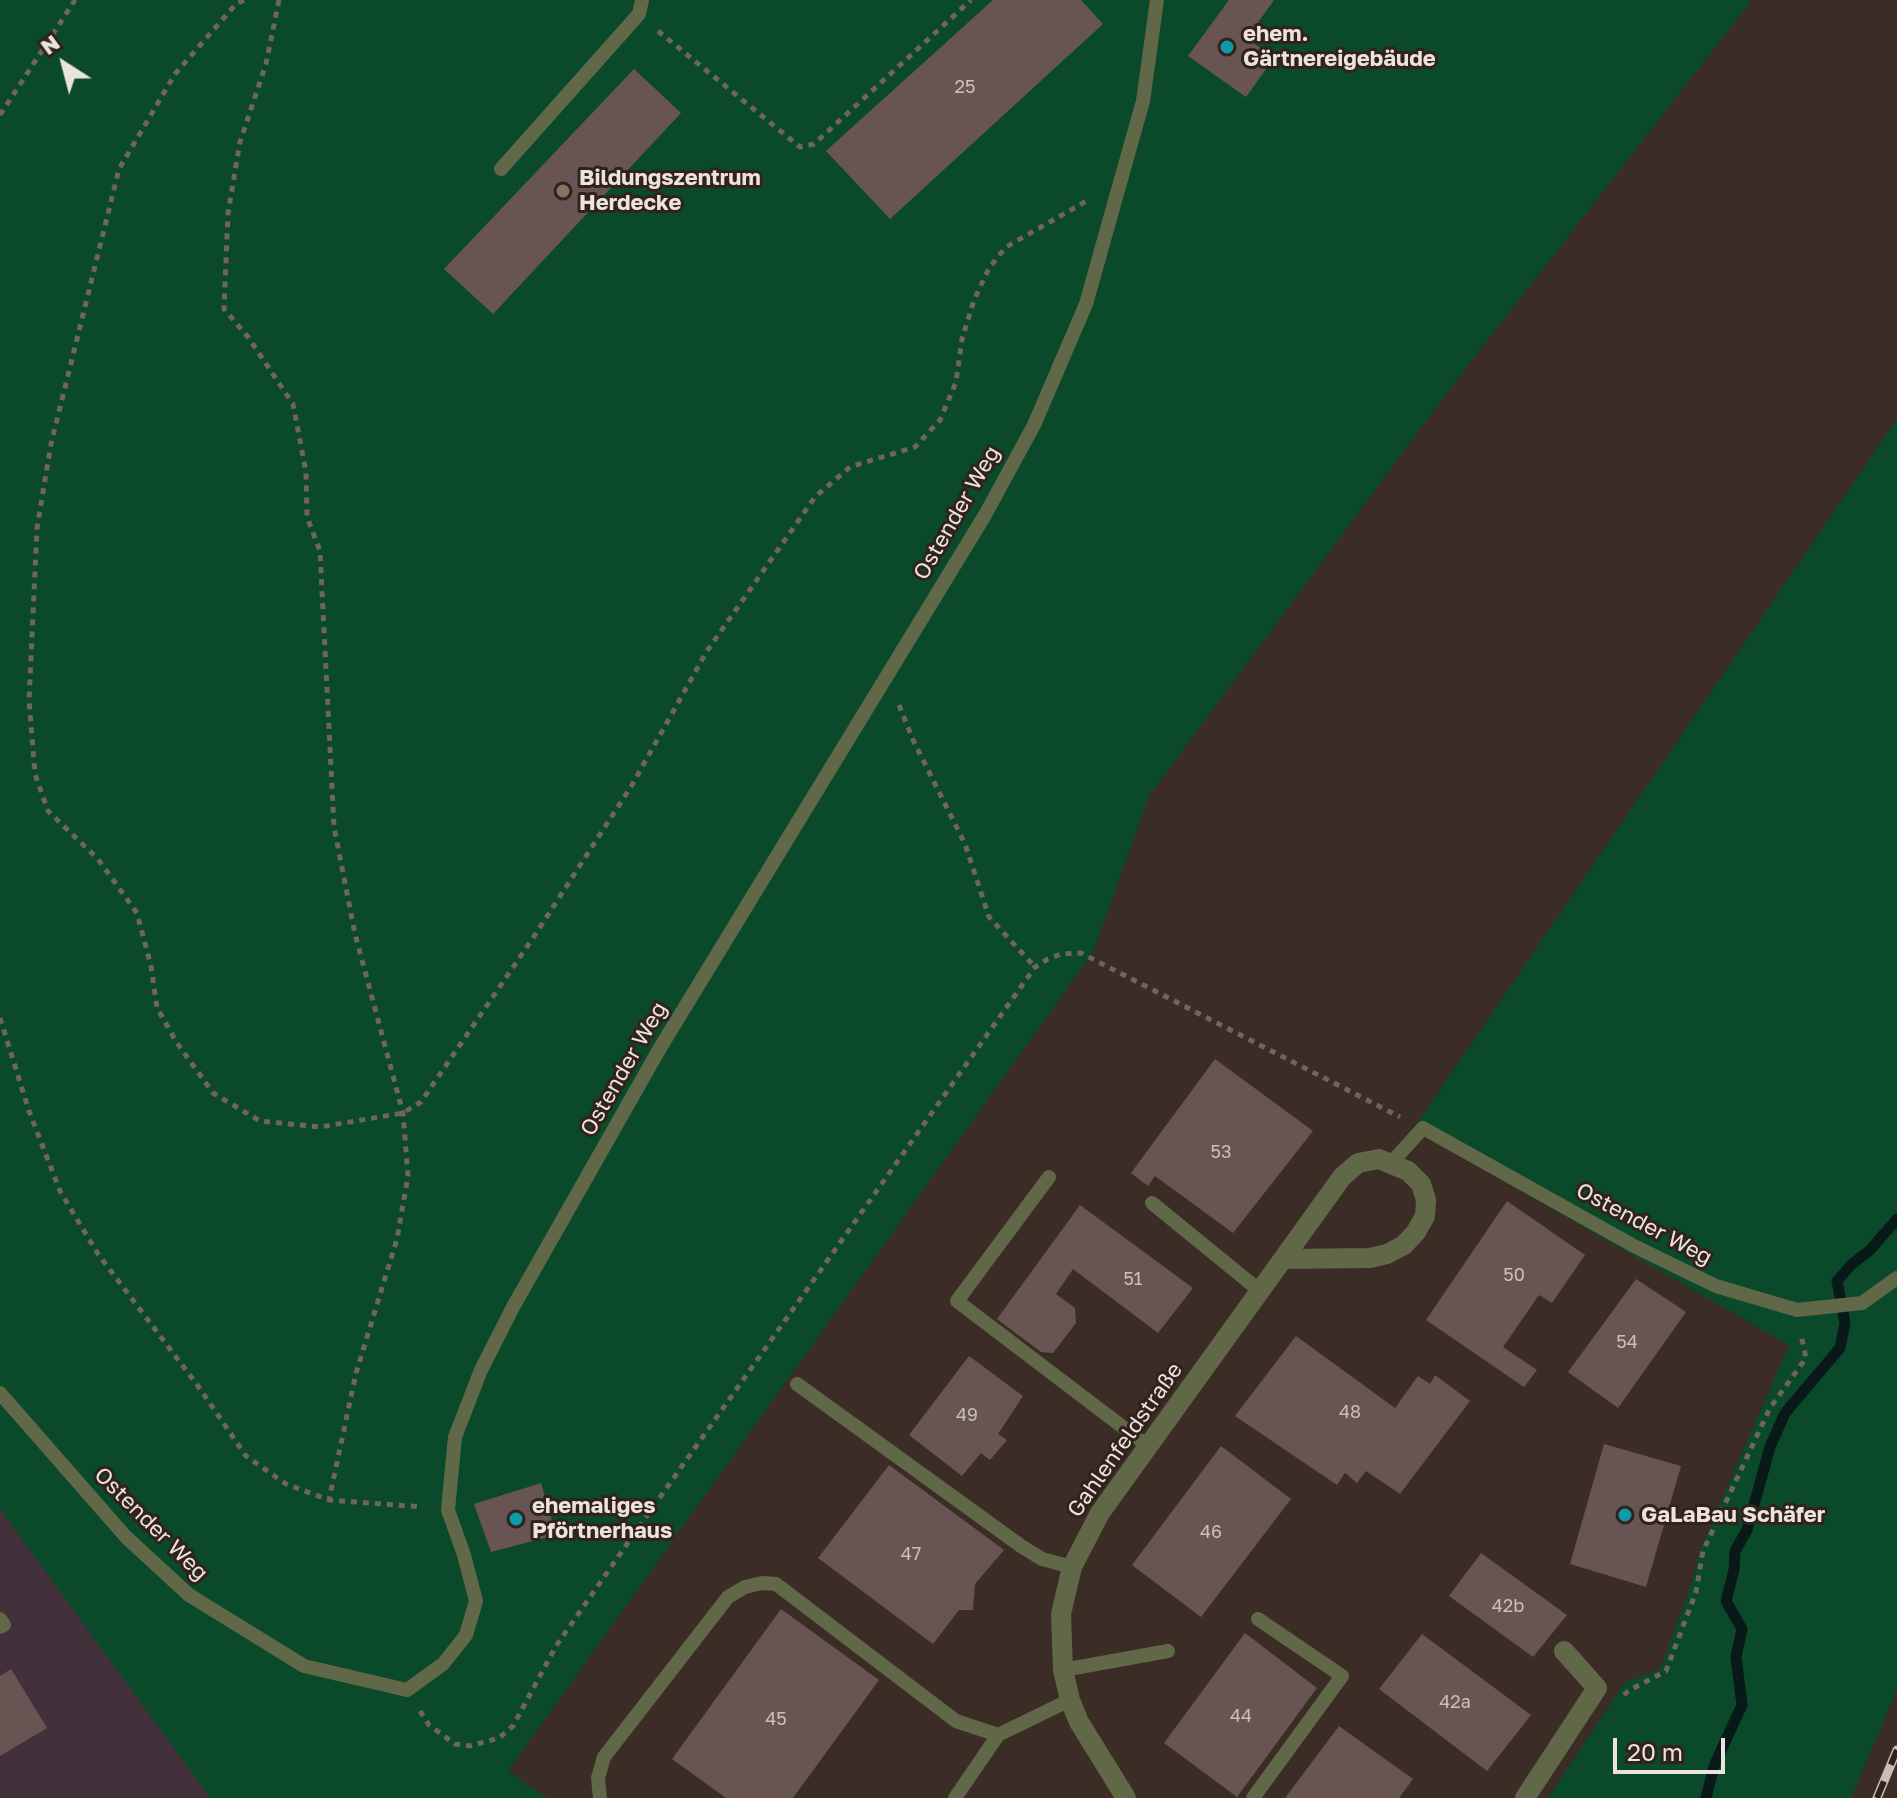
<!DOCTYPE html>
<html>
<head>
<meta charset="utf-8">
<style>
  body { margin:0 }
  #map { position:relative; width:1897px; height:1798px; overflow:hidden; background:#3b2c25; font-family:"Golos Text",sans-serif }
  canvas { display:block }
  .north { position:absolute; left:24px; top:24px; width:80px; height:80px; -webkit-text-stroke:6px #31221c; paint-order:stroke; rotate:324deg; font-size:22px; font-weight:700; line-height:32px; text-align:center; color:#ece2de }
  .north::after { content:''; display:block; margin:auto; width:28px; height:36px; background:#ece2de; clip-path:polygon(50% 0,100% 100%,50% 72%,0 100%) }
  .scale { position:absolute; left:1613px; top:1738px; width:112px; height:36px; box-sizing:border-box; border:4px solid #ece2de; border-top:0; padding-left:10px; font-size:24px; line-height:28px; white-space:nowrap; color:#ece2de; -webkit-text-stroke:6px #31221c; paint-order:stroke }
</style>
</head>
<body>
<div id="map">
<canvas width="1897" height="1798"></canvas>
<div class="north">N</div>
<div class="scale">20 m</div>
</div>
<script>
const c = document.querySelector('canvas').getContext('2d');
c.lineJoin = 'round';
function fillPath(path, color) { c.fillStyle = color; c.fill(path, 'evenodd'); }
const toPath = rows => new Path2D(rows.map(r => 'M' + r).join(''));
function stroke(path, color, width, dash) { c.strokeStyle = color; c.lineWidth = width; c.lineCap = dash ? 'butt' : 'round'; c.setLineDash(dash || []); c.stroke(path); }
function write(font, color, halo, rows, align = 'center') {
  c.font = font + ' "Golos Text",sans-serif'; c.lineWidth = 6; c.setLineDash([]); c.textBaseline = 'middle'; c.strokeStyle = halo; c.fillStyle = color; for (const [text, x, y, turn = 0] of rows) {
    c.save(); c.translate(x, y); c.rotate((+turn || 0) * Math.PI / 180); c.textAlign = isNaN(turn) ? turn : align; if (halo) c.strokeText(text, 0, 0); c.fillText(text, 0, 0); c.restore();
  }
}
const industrial = toPath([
  [0,1488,226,1798,0,1798]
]);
const green = toPath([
  [0,0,1752,0,1452,386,1149,796,1093,952,508,1771,547,1798,210,1798,0,1509],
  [1897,419,1897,1689,1851,1798,1548,1798,1625,1682,1660,1669,1689,1591,1700,1550,1789,1345,1413,1129]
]);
const stream = toPath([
  [1706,1798,1714,1766,1742,1705,1736,1657,1742,1629,1726,1601,1734,1570,1735,1551,1747,1530,1770,1447,1785,1413,1840,1348,1845,1323,1837,1281,1851,1265,1870,1250,1897,1219]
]);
const building = toPath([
  [993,0,1081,0,1103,24,890,219,826,151],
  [1229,0,1274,0,1247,38,1274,58,1246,97,1188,56],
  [634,69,681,113,493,314,444,269],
  [1215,1059,1313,1131,1233,1233,1155,1176,1148,1186,1131,1173],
  [1507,1201,1585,1255,1552,1303,1539,1295,1503,1347,1537,1370,1524,1387,1426,1320],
  [1080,1205,1193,1288,1158,1333,1073,1269,1056,1294,1075,1308,1076,1323,1053,1353,1041,1352,997,1319],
  [1636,1279,1686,1312,1618,1408,1568,1372],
  [1296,1336,1395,1408,1418,1376,1430,1384,1435,1375,1470,1401,1400,1494,1366,1471,1357,1483,1345,1473,1337,1485,1235,1416],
  [969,1356,1023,1396,998,1434,1007,1440,990,1460,981,1453,962,1476,909,1435],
  [1604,1444,1681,1466,1646,1587,1570,1564],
  [1221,1446,1291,1499,1201,1617,1132,1565],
  [889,1465,1004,1550,975,1584,973,1610,959,1610,933,1644,818,1558],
  [541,1483,556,1535,491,1552,474,1504],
  [1481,1553,1567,1615,1533,1657,1449,1596],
  [781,1609,879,1680,793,1798,726,1798,672,1759],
  [1245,1633,1317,1688,1237,1797,1164,1743],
  [1422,1634,1531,1715,1487,1771,1379,1689],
  [11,1669,47,1728,0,1756,0,1676],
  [1339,1726,1413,1779,1399,1798,1285,1798]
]);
const path = toPath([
  [244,0,235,5,175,74,119,169,51,444,37,528,29,700,35,774,48,811,98,859,137,913,151,966,157,1008,177,1043,213,1093,260,1121,320,1127,403,1113,421,1102,533,938,632,785,707,651,815,497,850,467,915,447,940,420,956,382,962,339,974,300,989,268,1006,247,1090,199],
  [279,0,266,64,240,142,228,213,224,309,248,337,293,404,306,472,307,517,320,551,334,827,355,934,403,1113,408,1176,397,1239,356,1373,329,1500],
  [658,31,800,147,814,144,971,0],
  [0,115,75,0],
  [899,705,913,740,965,844,989,917,1035,967],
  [0,1018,29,1111,60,1191,98,1254,198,1386,246,1456,286,1484,329,1500,423,1507],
  [1624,1695,1628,1691,1666,1671,1696,1592,1703,1551,1770,1408,1806,1358,1801,1335],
  [420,1711,429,1725,455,1744,470,1746,499,1738,513,1726,556,1646,627,1544,1035,967,1048,959,1061,954,1081,953,1400,1117]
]);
const service = toPath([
  [501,169,639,14,642,0],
  [1392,1162,1423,1128,1634,1246,1716,1286,1797,1310,1862,1303,1897,1278],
  [1049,1177,957,1301,1149,1447],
  [1152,1203,1260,1291],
  [797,1384,1021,1546,1042,1559,1072,1567],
  [0,1393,126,1537,189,1595,304,1666,407,1690,443,1664,466,1635,476,1601,464,1555,448,1510,455,1437,481,1370,513,1307,660,1048,985,515,1034,425,1086,304,1143,101,1157,0],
  [0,1619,4,1625,0,1627],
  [1063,1670,1168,1651],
  [600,1798,598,1778,604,1757,728,1597,745,1587,762,1583,776,1584,956,1721,998,1735],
  [955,1798,998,1735,1070,1700],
  [1253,1798,1342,1676,1258,1619]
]);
const minor = toPath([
  [1126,1798,1079,1722,1070,1700,1063,1670,1061,1614,1072,1567,1100,1513,1342,1177,1358,1163,1379,1159,1408,1171,1421,1184,1426,1200,1425,1216,1416,1232,1404,1245,1387,1254,1370,1258,1284,1259],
  [1525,1798,1597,1688,1564,1651]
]);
const rail = toPath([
  [1877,1798,1897,1750]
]);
const markers = [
  [1227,47,8,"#0f9aa8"],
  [563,191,8,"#8d6e63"],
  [1625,1515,8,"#0f9aa8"],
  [516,1519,8,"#0f9aa8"]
];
const numberNames = [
  ["25",965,87],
  ["53",1221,1152],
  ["50",1514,1275],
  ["51",1133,1279],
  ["54",1627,1342],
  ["48",1350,1412],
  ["49",967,1415],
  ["46",1211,1532],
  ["47",911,1554],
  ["42b",1508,1606],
  ["42a",1455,1702],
  ["44",1241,1716],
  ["45",776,1719]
];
const poiNames = [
  ["ehem.",1243,34],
  ["Gärtnereigebäude",1243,59],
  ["Bildungszentrum",579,178],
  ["Herdecke",579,203],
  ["ehemaliges",532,1506],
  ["Pförtnerhaus",532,1531],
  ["GaLaBau Schäfer",1641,1515]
];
const streetNames = [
  ["Ostender Weg",957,513,-60],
  ["Ostender Weg",624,1069,-60],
  ["Ostender Weg",1644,1224,28],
  ["Gahlenfeldstraße",1125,1440,-55],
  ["Ostender Weg",151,1524,45]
];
fillPath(industrial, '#42313b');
fillPath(green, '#0a4a2a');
stroke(stream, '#091919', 11);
fillPath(building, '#685553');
stroke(path, '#71635d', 5, [6, 6]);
stroke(service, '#616848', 14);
stroke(minor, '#616848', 20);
stroke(rail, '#c8bdb8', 9);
stroke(rail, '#31221c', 6, [18]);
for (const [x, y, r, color] of markers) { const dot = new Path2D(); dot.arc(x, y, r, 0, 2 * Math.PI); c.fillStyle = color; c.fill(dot); stroke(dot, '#31221c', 3); }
write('18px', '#cbbfbb', null, numberNames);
write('bold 22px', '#ece2de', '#31221c', poiNames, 'left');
write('22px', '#ece2de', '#31221c', streetNames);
</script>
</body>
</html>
